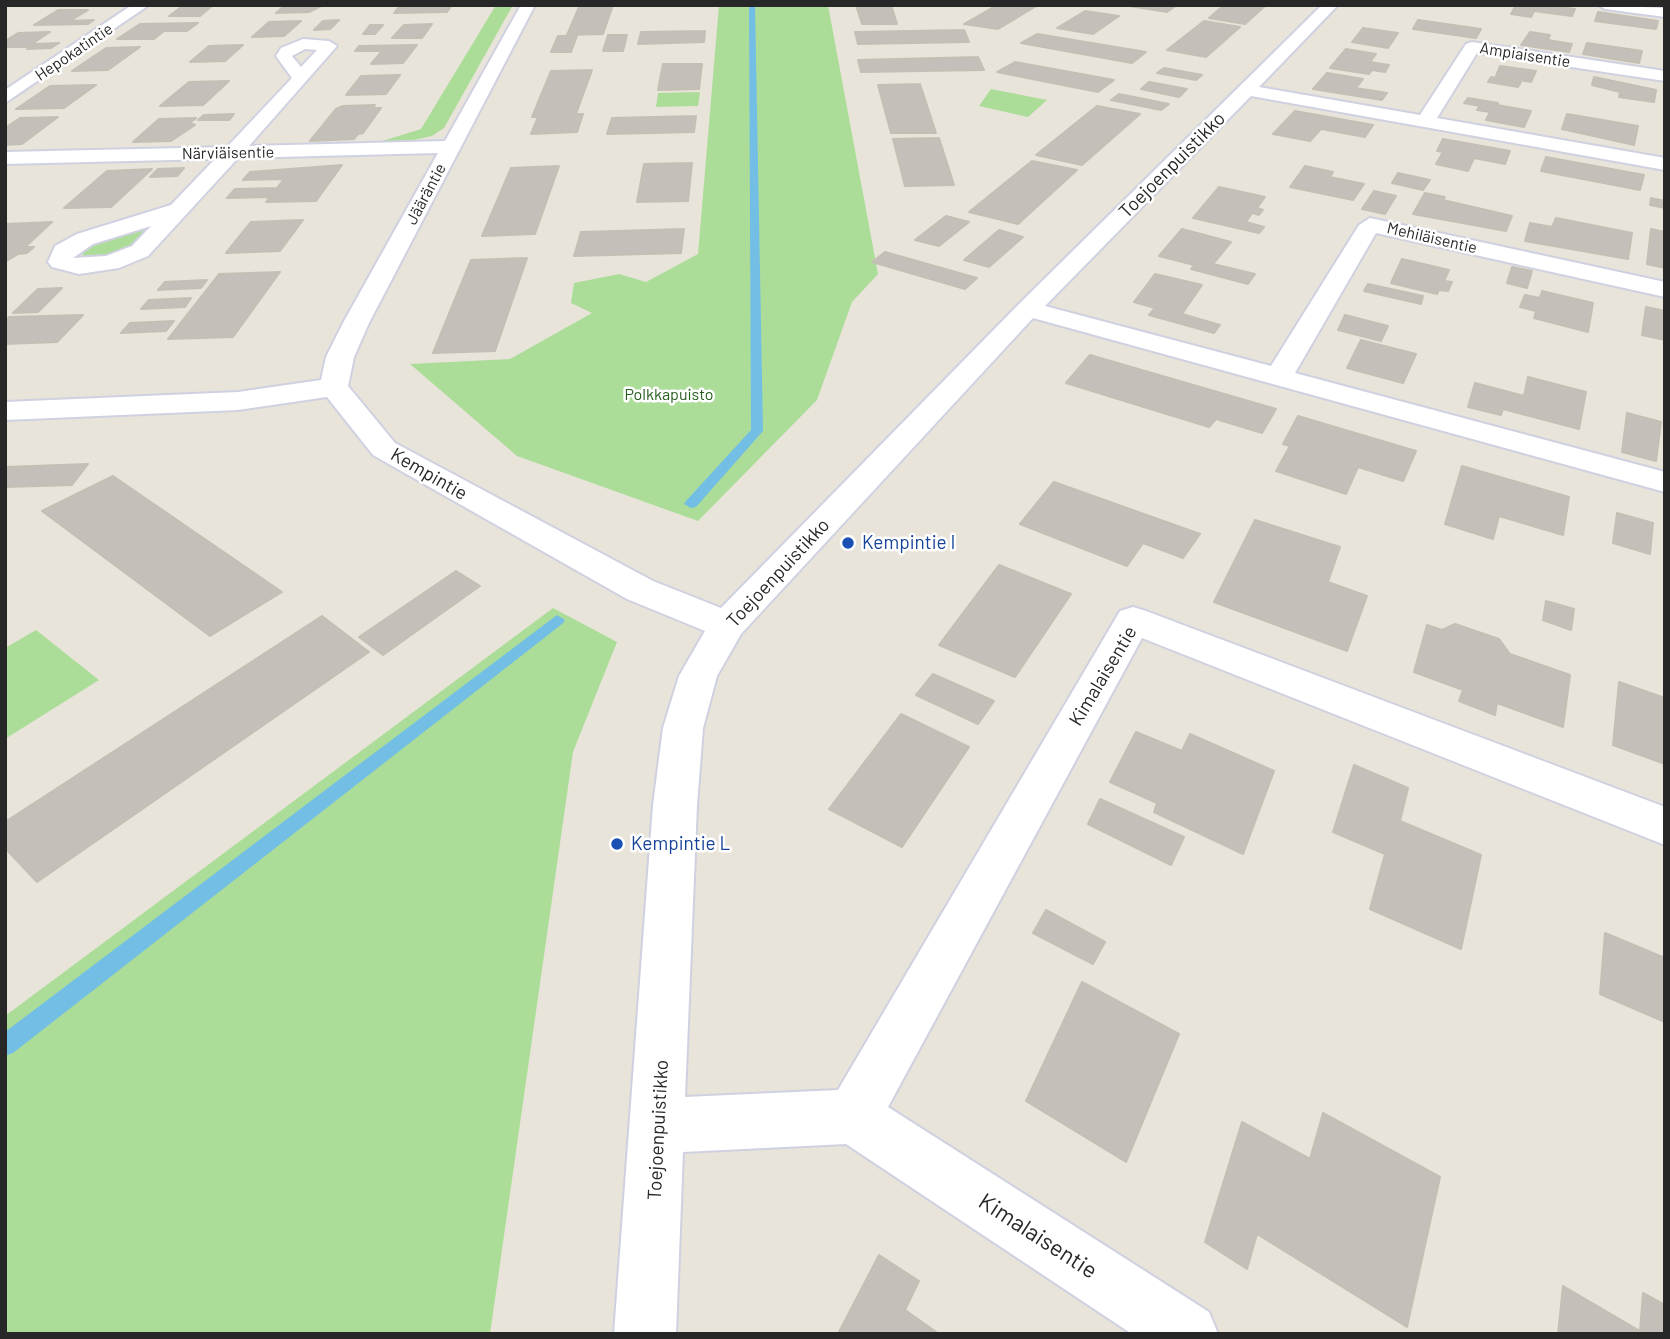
<!DOCTYPE html>
<html>
<head>
<meta charset="utf-8">
<style>
  body { margin:0 }
  #map { position:relative; width:1670px; height:1339px; overflow:hidden; background:#e9e4da; font-family:Barlow,sans-serif }
  canvas { display:block }
  .frame { position:absolute; inset:0; border:7px solid #272727; pointer-events:none }
</style>
</head>
<body>
<div id="map">
<canvas width="1670" height="1339"></canvas>
<div class="frame"></div>
</div>
<script>
const c = document.querySelector('canvas').getContext('2d');
c.lineJoin = 'round';
function fillPath(path, color) { c.fillStyle = color; c.fill(path, 'evenodd'); }
const toPath = rows => new Path2D(rows.map(r => 'M' + r).join(''));
function stroke(path, color, width, dash) { c.strokeStyle = color; c.lineWidth = width; c.lineCap = dash ? 'butt' : 'round'; c.setLineDash(dash || []); c.stroke(path); }
function write(font, color, halo, rows, align = 'center') {
  c.font = font + ' Barlow,sans-serif'; c.lineWidth = 5; c.setLineDash([]); c.textBaseline = 'middle'; c.strokeStyle = halo; c.fillStyle = color; for (const [text, x, y, turn = 0] of rows) {
    c.save(); c.translate(x, y); c.rotate((+turn || 0) * Math.PI / 180); c.textAlign = isNaN(turn) ? turn : align; if (halo) c.strokeText(text, 0, 0); c.fillText(text, 0, 0); c.restore();
  }
}
const green = toPath([
  [496,5,513,5,444,128,432,136,410,141,379,142,421,129],
  [719,5,828,5,878,274,852,302,817,400,698,521,517,456,410,364,510,359,592,313,571,303,574,283,619,274,646,282,698,254],
  [991,89,1047,100,1028,117,979,106],
  [700,92,698,106,656,107,658,93],
  [145,226,152,227,130,250,115,256,83,257,82,251,89,245],
  [553,608,617,642,573,752,490,1334,5,1334,5,1016],
  [36,630,99,680,5,739,5,648]
]);
const stream = toPath([
  [749,5,755,5,763,431,696,507,691,508,684,504,686,501,751,430,749,5],
  [557,615,565,620,562,624,13,1053,5,1056,5,1032,557,615]
]);
const building = toPath([
  [184,5,213,5,200,16,169,16,184,5],
  [285,5,323,5,309,12,276,13,285,5],
  [419,5,452,5,447,12,394,13,398,8,419,5],
  [580,5,613,5,603,34,567,35,580,5],
  [856,5,891,5,897,24,862,24,856,5],
  [997,5,1038,5,998,29,964,24,997,5],
  [1123,5,1177,5,1167,12,1123,5],
  [1224,5,1266,5,1245,24,1209,18,1224,5],
  [1516,5,1545,5,1575,9,1572,16,1534,11,1531,17,1511,14,1516,5],
  [58,10,88,10,70,21,94,20,88,24,34,25,58,10],
  [1085,11,1119,16,1093,34,1057,28,1085,11],
  [1598,12,1658,21,1656,29,1595,21,1598,12],
  [339,20,330,29,314,30,323,21,339,20],
  [1418,20,1481,29,1476,38,1413,29,1418,20],
  [301,21,284,36,252,37,269,22,301,21],
  [1204,21,1240,27,1206,57,1167,50,1204,21],
  [198,23,187,31,164,31,154,39,117,39,140,24,198,23],
  [432,24,422,38,392,38,404,25,432,24],
  [370,25,383,25,375,34,363,34,370,25],
  [1363,28,1398,33,1388,48,1352,42,1363,28],
  [964,30,969,42,858,44,855,32,964,30],
  [705,31,704,42,638,44,641,32,705,31],
  [50,32,27,47,5,47,5,41,18,33,50,32],
  [1530,32,1550,35,1548,40,1572,44,1569,52,1521,45,1530,32],
  [1037,34,1146,52,1132,63,1021,43,1037,34],
  [608,35,627,35,623,51,603,51,608,35],
  [558,36,577,36,571,52,551,52,558,36],
  [59,43,51,48,27,49,35,44,59,43],
  [1587,43,1642,51,1639,63,1583,54,1587,43],
  [243,45,225,61,190,62,209,46,243,45],
  [417,45,403,63,371,64,382,51,355,51,359,46,417,45],
  [140,47,108,70,72,71,106,48,140,47],
  [1346,49,1376,54,1370,62,1389,65,1385,72,1372,70,1369,74,1330,68,1346,49],
  [978,57,984,70,861,72,858,60,978,57],
  [1015,62,1114,80,1098,92,997,72,1015,62],
  [663,64,702,64,699,89,658,90,663,64],
  [1500,66,1536,71,1531,82,1496,76,1500,66],
  [1164,68,1202,75,1196,80,1157,73,1164,68],
  [592,70,576,114,583,114,577,132,531,134,538,117,532,117,551,71,592,70],
  [1327,73,1363,79,1356,88,1387,93,1382,100,1313,89,1327,73],
  [400,75,386,94,346,95,361,76,400,75],
  [1491,77,1521,82,1518,87,1488,82,1491,77],
  [1594,77,1656,90,1654,102,1619,97,1620,92,1592,85,1594,77],
  [229,81,203,105,160,106,189,82,229,81],
  [1149,82,1187,89,1179,97,1141,89,1149,82],
  [920,84,936,133,891,133,878,85,920,84],
  [96,85,64,108,16,109,50,86,96,85],
  [1119,94,1169,104,1161,110,1111,100,1119,94],
  [1468,98,1498,103,1497,105,1531,111,1524,127,1486,120,1490,112,1477,110,1480,106,1464,103,1468,98],
  [375,105,373,108,381,108,363,133,358,134,354,139,310,141,336,109,343,106,375,105],
  [1097,106,1140,114,1082,165,1036,155,1097,106],
  [1295,111,1373,125,1365,137,1321,129,1310,141,1273,134,1295,111],
  [234,114,229,120,198,120,204,115,234,114],
  [1567,114,1638,126,1634,145,1562,129,1567,114],
  [696,116,694,132,607,134,612,118,696,116],
  [58,117,22,144,5,145,5,128,20,118,58,117],
  [196,118,190,123,195,125,171,141,133,142,159,119,196,118],
  [939,138,954,185,905,186,893,139,939,138],
  [1443,139,1510,151,1505,164,1474,158,1468,171,1436,164,1443,152,1437,151,1443,139],
  [1546,157,1644,175,1640,190,1541,171,1546,157],
  [1032,161,1077,170,1018,224,969,212,1032,161],
  [692,163,688,201,637,202,644,164,692,163],
  [342,165,316,201,266,202,270,197,227,198,235,189,277,188,284,179,243,180,250,172,342,165],
  [559,166,535,234,482,236,511,168,559,166],
  [1305,166,1333,172,1330,177,1364,184,1353,200,1290,187,1305,166],
  [184,168,177,176,150,177,158,169,184,168],
  [152,169,111,207,64,208,107,171,152,169],
  [1398,173,1430,180,1423,190,1392,183,1398,173],
  [1219,187,1265,197,1257,208,1263,210,1259,215,1252,213,1246,222,1264,227,1259,233,1193,218,1219,187],
  [1374,191,1396,196,1385,214,1362,209,1374,191],
  [1425,193,1445,197,1443,200,1512,216,1506,231,1413,214,1425,193],
  [1651,198,1665,201,1665,208,1650,205,1651,198],
  [946,216,969,222,939,246,915,240,946,216],
  [1556,218,1632,233,1628,259,1525,241,1530,223,1552,227,1556,218],
  [303,220,280,251,226,253,251,222,303,220],
  [52,222,25,247,34,247,27,253,18,254,5,262,6,224,52,222],
  [684,229,681,253,574,256,581,232,684,229],
  [1182,229,1231,242,1213,264,1255,274,1248,284,1191,269,1194,265,1159,256,1182,229],
  [1651,229,1665,232,1665,268,1647,264,1651,229],
  [999,230,1023,237,989,267,964,260,999,230],
  [885,252,977,278,965,289,872,262,885,252],
  [527,258,495,351,433,353,471,260,527,258],
  [1402,259,1449,270,1444,281,1452,282,1448,291,1439,290,1437,294,1391,283,1402,259],
  [1512,267,1532,271,1527,288,1507,283,1512,267],
  [280,272,233,337,168,339,219,274,280,272],
  [1155,274,1202,285,1182,314,1220,325,1214,333,1149,315,1155,308,1134,302,1155,274],
  [207,280,201,288,158,290,165,282,207,280],
  [1368,284,1423,296,1421,304,1364,291,1368,284],
  [62,288,38,312,13,313,38,289,62,288],
  [1542,291,1593,303,1588,332,1534,318,1536,311,1520,307,1525,295,1540,298,1542,291],
  [191,298,185,307,141,309,149,300,191,298],
  [1646,307,1665,311,1665,340,1642,335,1646,307],
  [83,315,57,342,5,344,5,321,9,317,83,315],
  [1345,315,1388,326,1381,341,1338,330,1345,315],
  [174,321,166,331,121,333,130,323,174,321],
  [1361,340,1416,354,1403,383,1347,368,1361,340],
  [1090,355,1276,409,1262,433,1216,419,1209,427,1066,383,1090,355],
  [1528,377,1586,392,1579,429,1503,409,1501,415,1468,407,1475,383,1524,396,1528,377],
  [1627,413,1661,422,1656,461,1622,452,1627,413],
  [1298,416,1416,451,1403,481,1358,467,1346,494,1276,471,1290,446,1283,444,1298,416],
  [88,464,72,485,5,487,5,467,88,464],
  [1462,466,1569,497,1563,535,1499,516,1493,539,1445,524,1462,466],
  [113,476,282,592,210,636,42,511,113,476],
  [1054,482,1200,534,1183,558,1143,543,1127,566,1020,524,1054,482],
  [1617,513,1653,523,1650,554,1613,543,1617,513],
  [1255,520,1340,547,1328,582,1367,596,1347,651,1214,602,1255,520],
  [999,565,1071,594,1015,677,939,645,999,565],
  [456,571,480,586,383,655,359,637,456,571],
  [1546,601,1574,609,1571,630,1543,620,1546,601],
  [322,616,369,652,37,882,5,848,5,822,322,616],
  [1455,624,1499,639,1510,654,1570,675,1563,727,1497,703,1495,715,1459,701,1463,690,1414,672,1427,625,1442,630,1455,624],
  [933,674,994,701,978,724,916,695,933,674],
  [1619,682,1665,698,1665,764,1613,745,1619,682],
  [901,714,969,747,902,847,829,809,901,714],
  [1136,732,1182,751,1190,734,1274,771,1243,854,1154,812,1157,803,1110,782,1136,732],
  [1354,765,1408,788,1400,821,1481,855,1461,949,1370,909,1385,854,1333,832,1354,765],
  [1100,799,1184,837,1171,865,1088,824,1100,799],
  [1046,910,1105,942,1093,964,1033,933,1046,910],
  [1605,933,1665,958,1665,1022,1600,994,1605,933],
  [1082,982,1179,1034,1126,1162,1026,1101,1082,982],
  [1323,1113,1440,1177,1407,1327,1257,1234,1247,1269,1205,1242,1242,1122,1310,1159,1323,1113],
  [879,1255,919,1281,905,1310,939,1334,838,1334,879,1255],
  [1563,1286,1640,1331,1643,1293,1665,1305,1665,1334,1558,1334,1563,1286]
]);
const minor = toPath([
  [132,5,149,5,5,103,5,90,132,5],
  [521,5,535,5,369,323,354,357,348,386,395,443,653,581,721,608,1019,304,1322,5,1338,5,1259,87,1420,115,1466,44,1472,42,1665,71,1665,81,1477,53,1437,118,1665,158,1665,170,1251,96,1045,306,1271,366,1359,225,1370,218,1665,282,1665,297,1376,233,1295,373,1665,472,1665,492,1033,318,741,634,717,676,703,728,697,805,685,1097,838,1090,1120,611,1133,607,1146,611,1665,807,1665,845,1142,638,888,1107,1209,1312,1218,1334,1132,1334,846,1144,683,1152,676,1334,614,1334,653,805,663,728,679,676,705,631,627,599,373,455,327,397,238,410,5,420,5,402,238,392,321,380,326,357,343,323,438,153,238,158,148,256,119,268,79,274,52,267,48,262,55,246,77,234,171,205,215,159,5,164,5,152,227,147,292,78,276,56,281,48,303,39,329,41,337,46,249,146,445,141,521,5],
  [305,49,317,50,301,67,292,56,305,49],
  [151,226,132,246,106,256,73,258,93,244,151,226],
  [1598,5,1665,8,1665,17,1605,9,1598,5]
]);
const markers = [
  [848,543,7,"#1a4fb4"],
  [617,844,7,"#1a4fb4"]
];
const farStreetnames = [
  ["Hepokatintie",74,52,-34],
  ["Ampiaisentie",1525,55,9],
  ["Närviäisentie",228,153,-1],
  ["Jääräntie",426,194,-62],
  ["Mehiläisentie",1432,238,13]
];
const farParknames = [
  ["Polkkapuisto",669,395]
];
const streetNames = [
  ["Toejoenpuistikko",1172,165,-45],
  ["Kempintie",429,474,30],
  ["Toejoenpuistikko",778,573,-47],
  ["Kimalaisentie",1103,676,-59],
  ["Toejoenpuistikko",658,1130,-87]
];
const transitNames = [
  ["Kempintie I",862,543],
  ["Kempintie L",631,844]
];
const nearStreetnames = [
  ["Kimalaisentie",1038,1236,33]
];
fillPath(green, '#abdd99');
fillPath(stream, '#73bee5');
fillPath(building, '#c4c0b9');
stroke(building, '#c4bfb4', 2);
stroke(minor, '#cfd1e0', 4);
fillPath(minor, '#fff');
for (const [x, y, r, color] of markers) { const dot = new Path2D(); dot.arc(x, y, r, 0, 2 * Math.PI); c.fillStyle = color; c.fill(dot); stroke(dot, '#fff', 2.5); }
write('16px', '#272727', '#fff', farStreetnames);
write('16px', '#265e1e', '#fff', farParknames);
write('19px', '#272727', '#fff', streetNames);
write('19px', '#164399', '#fff', transitNames, 'left');
write('23px', '#272727', '#fff', nearStreetnames);
</script>
</body>
</html>
